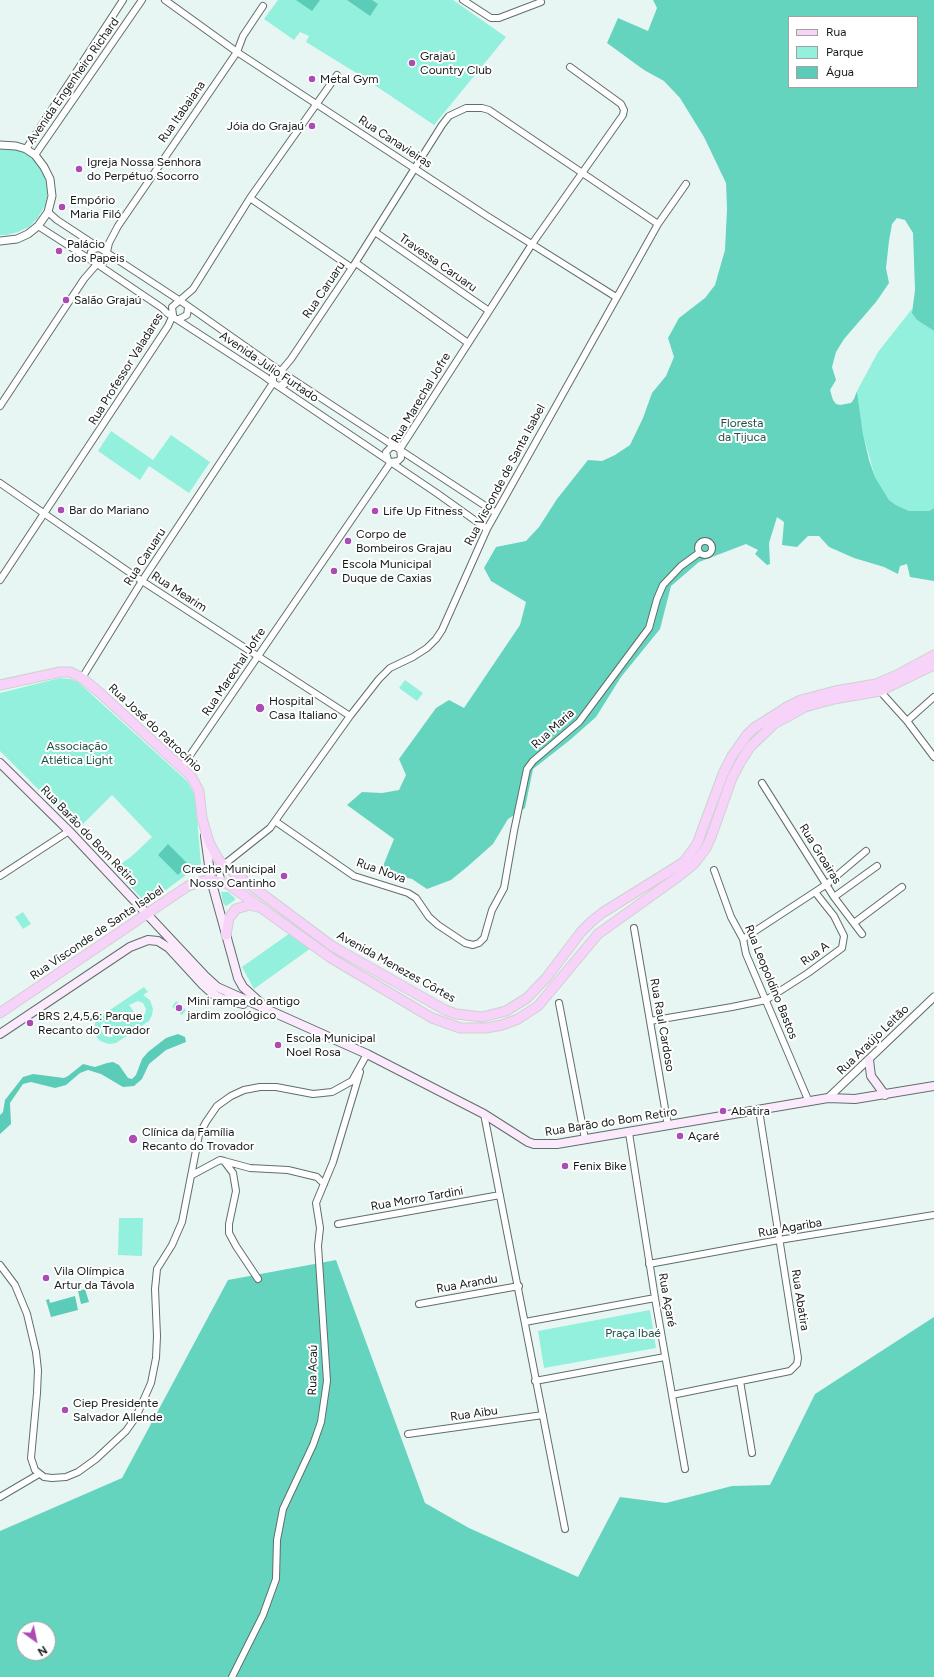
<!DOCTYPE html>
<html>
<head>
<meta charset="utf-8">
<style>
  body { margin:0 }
  #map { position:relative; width:934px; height:1677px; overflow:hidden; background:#e8f6f3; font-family:Figtree,sans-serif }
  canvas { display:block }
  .legend { position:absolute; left:788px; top:16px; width:130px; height:72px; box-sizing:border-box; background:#fff; border:1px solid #a1a3a3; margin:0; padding:5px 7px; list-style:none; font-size:12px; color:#151a19 }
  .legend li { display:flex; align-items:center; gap:8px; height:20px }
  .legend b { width:20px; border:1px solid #a1a3a3 }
  .north { position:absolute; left:16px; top:1621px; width:40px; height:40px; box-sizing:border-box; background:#fff; border:1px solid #a1a3a3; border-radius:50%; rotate:147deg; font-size:11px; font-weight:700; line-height:16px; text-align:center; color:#151a19 }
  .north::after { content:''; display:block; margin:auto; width:14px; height:18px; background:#ab4bb3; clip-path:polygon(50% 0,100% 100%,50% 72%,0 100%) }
</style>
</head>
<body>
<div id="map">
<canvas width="934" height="1677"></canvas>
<ul class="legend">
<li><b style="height:5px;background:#f7d3f9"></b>Rua</li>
<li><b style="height:11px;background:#92f0dd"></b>Parque</li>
<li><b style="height:11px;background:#5bccb7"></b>Água</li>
</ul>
<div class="north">N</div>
</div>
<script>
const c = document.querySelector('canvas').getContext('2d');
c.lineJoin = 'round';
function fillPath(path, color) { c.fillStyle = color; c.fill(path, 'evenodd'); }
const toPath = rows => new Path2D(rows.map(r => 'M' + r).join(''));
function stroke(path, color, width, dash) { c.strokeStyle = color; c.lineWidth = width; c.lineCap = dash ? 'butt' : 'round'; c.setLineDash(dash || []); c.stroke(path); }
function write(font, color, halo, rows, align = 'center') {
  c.font = font + ' Figtree,sans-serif'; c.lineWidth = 4; c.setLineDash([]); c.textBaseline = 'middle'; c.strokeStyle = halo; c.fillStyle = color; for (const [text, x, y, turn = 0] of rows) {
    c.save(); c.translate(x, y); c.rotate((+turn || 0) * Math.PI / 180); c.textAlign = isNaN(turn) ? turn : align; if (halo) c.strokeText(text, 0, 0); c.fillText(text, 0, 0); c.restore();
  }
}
const green = toPath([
  [278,0,453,0,506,37,434,125,358,74,306,42,309,36,300,32,294,40,264,19],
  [0,148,15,149,28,155,39,165,45,178,48,192,45,206,37,219,29,227,18,232,7,235,0,235],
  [912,309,917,320,934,331,934,508,929,511,909,511,896,505,889,500,875,477,863,434,857,391,878,352],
  [111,431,153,460,171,435,210,462,189,493,149,466,140,480,98,451],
  [60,678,70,679,78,682,187,781,195,795,201,864,147,904,114,869,132,856,152,837,112,795,78,829,0,751,0,693],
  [405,680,423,693,417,701,399,688],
  [221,892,228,892,235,898,235,900,226,906,223,903],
  [23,912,31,924,23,929,15,917],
  [290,933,311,948,254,989,242,967],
  [144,987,148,992,143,995,150,1000,153,1009,152,1015,149,1021,116,1043,109,1044,100,1041,96,1036,94,1030,95,1023,98,1018],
  [138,1001,143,1003,146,1009,145,1014,139,1019,129,1005],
  [103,1022,104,1022,113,1037,108,1037,103,1034,101,1029],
  [176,1001,186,1010,182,1015,172,1007],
  [119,1218,143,1218,142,1256,118,1255],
  [650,1310,656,1348,544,1368,538,1331]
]);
const forest = toPath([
  [653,0,934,0,934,331,917,320,912,313,915,290,913,233,905,220,897,218,892,224,889,241,886,268,889,283,876,302,844,339,836,352,832,367,836,380,830,390,833,400,836,404,840,405,851,403,854,399,857,391,863,434,869,460,875,477,889,500,896,505,909,511,929,511,934,508,934,581,910,577,907,564,900,566,898,574,884,567,854,558,829,547,819,536,808,536,797,547,782,545,784,522,777,517,769,543,770,564,767,565,755,554,758,550,746,544,699,562,671,586,660,629,621,677,596,717,570,740,533,769,525,808,508,819,493,844,467,867,451,880,427,889,412,879,381,871,394,839,347,805,362,792,382,793,399,790,406,775,399,759,436,708,449,700,464,708,520,625,526,602,491,581,484,568,496,547,526,541,539,527,557,499,588,460,602,461,615,455,630,445,643,418,652,393,666,376,674,357,668,338,679,318,705,298,715,285,725,250,727,209,726,183,704,137,680,98,664,81,644,70,607,43,618,18,648,31,657,8],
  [789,17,917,17,917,87,789,87],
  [336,1260,425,1503,469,1528,578,1577,620,1497,666,1503,732,1486,770,1485,815,1394,934,1317,934,1677,0,1677,0,1531,122,1478,228,1280],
  [24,1629,48,1629,48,1653,24,1653]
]);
const water = toPath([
  [296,0,320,0,312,11],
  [347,0,372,0,378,4,370,16],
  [168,844,188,864,178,875,158,855],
  [178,1034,185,1037,186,1042,166,1050,149,1064,142,1079,134,1086,123,1087,101,1074,88,1070,80,1073,66,1085,55,1088,31,1082,23,1084,10,1103,11,1124,0,1134,0,1115,3,1112,5,1100,23,1077,33,1074,64,1078,68,1076,83,1064,95,1067,107,1063,113,1062,119,1065,128,1078,132,1079,136,1075,142,1059,148,1052,166,1038],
  [85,1289,89,1302,81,1304,78,1291],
  [75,1296,78,1310,51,1317,46,1300,49,1299,50,1303]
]);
const minor = toPath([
  [165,0,237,52,487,216,616,297],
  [463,0,491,18,499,18,541,2],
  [26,149,123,0],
  [35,155,142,0],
  [250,198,352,268],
  [48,212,57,220,185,304,286,375,496,513],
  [38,226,97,264,162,308,167,313,264,376,275,384,438,494,487,529],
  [375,232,489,311],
  [92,260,90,256,91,252,94,249,99,248],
  [356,263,468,343],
  [179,319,187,315,188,308],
  [278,386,285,384,286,375],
  [0,406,84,279,97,264,105,261,109,243,118,226,237,52,243,36,263,6],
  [388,460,386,452,391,447,396,447],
  [0,483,142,581,350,716],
  '698 548a7 7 0 1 1 14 0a7 7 0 1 1-14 0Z',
  [0,580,168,326,173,315,172,307,193,289,250,198,337,75],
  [82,678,142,581,273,383,273,375,281,371,291,359,352,268,442,125,449,116,466,108,482,108,489,110,658,224],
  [880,691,907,721,934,757],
  [907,721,934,697],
  [182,767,391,462,398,461,401,458,400,449,489,311,532,244,623,115,624,110,621,104,570,67],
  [762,783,834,897,862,934],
  [275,821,354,876,408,893,416,898,429,917,438,925,465,943,473,945,479,943,484,938,492,910,504,888,514,831,527,769,533,761,579,722,649,628,657,599,663,585,681,566,699,553],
  [714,870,731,917,743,939,746,954,809,1102],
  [0,876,69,831],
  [222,882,219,872,221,867,270,828,350,716,379,679,390,668,413,657,427,648,436,639,442,630,487,529,658,224,686,184],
  [834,897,877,866],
  [854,923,902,887],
  [634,928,668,1126],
  [743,939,827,884,866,851],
  [559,1003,585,1139],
  [650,1021,732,1007,766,1000,808,973,842,948,844,936,834,916,815,892],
  [484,1114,565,1529],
  [629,1133,655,1298,685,1469],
  [224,1161,250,1168,288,1170,317,1177,324,1184],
  [192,1175,220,1160,224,1161,233,1173,236,1191,229,1224,229,1233,236,1246,258,1279],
  [338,1224,500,1195],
  [649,1264,779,1240,934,1215],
  [0,1265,15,1285,27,1314,36,1352,38,1370,37,1393,31,1458,35,1470,44,1477,52,1478,66,1477,78,1472,96,1459,126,1431,136,1417,151,1383,156,1358,157,1336,155,1289,157,1269,172,1245,182,1222,199,1135,206,1122,217,1106,231,1096,244,1090,260,1087,276,1087,313,1094,332,1092,352,1081,367,1054],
  [419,1304,519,1286],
  [525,1322,655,1298],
  [535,1381,665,1357],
  [740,1381,752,1453],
  [672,1395,790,1371,797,1364,798,1358,759,1110],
  [408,1434,543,1415],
  [0,1497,39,1474],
  [232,1677,263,1615,276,1579,277,1540,283,1509,313,1445,321,1422,327,1381,318,1246,320,1228,316,1203,333,1162,360,1072]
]);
const tertiary = toPath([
  [0,145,16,146,26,149,35,155,44,167,50,179,52,196,48,212,38,226,28,234,17,239,0,241],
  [828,1098,934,997]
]);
const secondary = toPath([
  [0,763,69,831,205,976,217,987,367,1054,484,1114,528,1142,534,1144,557,1144,828,1098,855,1099,934,1086],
  [205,836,211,880,238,978,243,987,264,1006],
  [0,1034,130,947,148,940,158,941,169,948,203,985,213,994,223,999,243,1004],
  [869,1060,871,1076,885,1095]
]);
const primary = toPath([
  [0,685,60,672,70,672,82,678,99,692,191,776,199,791,202,818,209,842,217,857,222,864,332,946,445,1010,456,1014,482,1017,506,1011,527,998,547,977,581,932,592,921,602,913,684,862,697,844,723,774,732,756,747,735,754,728,787,707,801,700,835,691,876,684,897,675,934,655],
  [226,935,229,918,236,909,249,905,258,907],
  [0,1013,188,886,206,880,222,882,228,884,331,958,432,1018,460,1028,486,1028,502,1025,518,1019,538,1006,598,934,679,876,694,864,706,848,711,837,732,778,741,761,750,747,774,724,805,707,834,699,880,691,934,665]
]);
const markers = [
  [412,63,4,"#ab4bb3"],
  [312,79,4,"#ab4bb3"],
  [312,126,4,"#ab4bb3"],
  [79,169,4,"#ab4bb3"],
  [62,207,4,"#ab4bb3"],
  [59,251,4,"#ab4bb3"],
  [66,300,4,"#ab4bb3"],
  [61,510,4,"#ab4bb3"],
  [375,511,4,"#ab4bb3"],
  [348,541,4,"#ab4bb3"],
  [334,571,4,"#ab4bb3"],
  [260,708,5,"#ab4bb3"],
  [284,876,4,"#ab4bb3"],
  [179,1008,4,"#ab4bb3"],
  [30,1023,4,"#ab4bb3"],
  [278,1045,4,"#ab4bb3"],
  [723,1111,4,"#ab4bb3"],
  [680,1136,4,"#ab4bb3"],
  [133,1139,5,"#ab4bb3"],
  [565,1166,4,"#ab4bb3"],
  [46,1278,4,"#ab4bb3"],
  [65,1410,4,"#ab4bb3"]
];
const poiNames = [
  ["Grajaú",420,56],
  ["Country Club",420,70],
  ["Metal Gym",320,79],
  ["Jóia do Grajaú",304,126,"right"],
  ["Igreja Nossa Senhora",87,162],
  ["do Perpétuo Socorro",87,176],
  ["Empório",70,200],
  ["Maria Filó",70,214],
  ["Palácio",67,244],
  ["dos Papeis",67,258],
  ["Salão Grajaú",74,300],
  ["Bar do Mariano",69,510],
  ["Life Up Fitness",383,511],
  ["Corpo de",356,534],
  ["Bombeiros Grajau",356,548],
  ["Escola Municipal",342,564],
  ["Duque de Caxias",342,578],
  ["Hospital",269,701],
  ["Casa Italiano",269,715],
  ["Creche Municipal",276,869,"right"],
  ["Nosso Cantinho",276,883,"right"],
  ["Mini rampa do antigo",187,1001],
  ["jardim zoológico",187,1015],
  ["BRS 2,4,5,6: Parque",38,1016],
  ["Recanto do Trovador",38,1030],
  ["Escola Municipal",286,1038],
  ["Noel Rosa",286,1052],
  ["Abatira",731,1111],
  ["Clínica da Família",142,1132],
  ["Recanto do Trovador",142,1146],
  ["Açaré",688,1136],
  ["Fenix Bike",573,1166],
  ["Vila Olímpica",54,1271],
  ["Artur da Távola",54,1285],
  ["Ciep Presidente",73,1403],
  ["Salvador Allende",73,1417]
];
const streetNames = [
  ["Avenida Engenheiro Richard",73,81,-55],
  ["Rua Itabaiana",182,112,-55],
  ["Rua Canavieiras",395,142,33],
  ["Travessa Caruaru",438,263,35],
  ["Rua Caruaru",324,290,-56],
  ["Avenida Julio Furtado",269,367,34],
  ["Rua Professor Valadares",126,369,-58],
  ["Rua Marechal Jofre",421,398,-59],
  ["Rua Visconde de Santa Isabel",505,475,-62],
  ["Rua Caruaru",145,557,-57],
  ["Rua Mearim",179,592,33],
  ["Rua Marechal Jofre",234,672,-56],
  ["Rua José do Patrocínio",155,728,43],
  ["Rua Maria",553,729,-42],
  ["Rua Barão do Bom Retiro",89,836,46],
  ["Rua Groairas",820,854,58],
  ["Rua Nova",381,871,20],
  ["Rua Visconde de Santa Isabel",97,933,-34],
  ["Rua A",815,954,-36],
  ["Avenida Menezes Côrtes",396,967,29],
  ["Rua Leopoldino Bastos",771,982,68],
  ["Rua Raul Cardoso",662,1025,80],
  ["Rua Araújo Leitão",873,1040,-44],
  ["Rua Barão do Bom Retiro",611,1122,-9],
  ["Rua Morro Tardini",417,1199,-10],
  ["Rua Agariba",790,1228,-10],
  ["Rua Arandu",467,1284,-10],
  ["Rua Açaré",667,1300,80],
  ["Rua Abatira",800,1300,81],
  ["Rua Acaú",313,1370,-89],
  ["Rua Aibu",474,1414,-8]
];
const parkNames = [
  ["Floresta",742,423],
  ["da Tijuca",742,437],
  ["Associação",77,746],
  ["Atlética Light",77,760],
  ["Praça Ibaé",633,1333]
];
fillPath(green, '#92f0dd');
fillPath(forest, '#64d4bf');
fillPath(water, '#5bccb7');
stroke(minor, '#616e6b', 8);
stroke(tertiary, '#616e6b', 9);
stroke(secondary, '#616e6b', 10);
stroke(primary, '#d0d1d1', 11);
stroke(minor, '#fff', 6);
stroke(tertiary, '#fff', 7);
stroke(secondary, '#fbe9fc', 8);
stroke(primary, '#f7d3f9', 9);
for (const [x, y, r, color] of markers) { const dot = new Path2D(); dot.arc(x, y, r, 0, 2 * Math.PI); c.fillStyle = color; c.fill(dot); stroke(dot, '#fff', 1.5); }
write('12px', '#151a19', '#fff', poiNames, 'left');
write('12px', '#151a19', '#fff', streetNames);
write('12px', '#205147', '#fff', parkNames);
</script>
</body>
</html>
